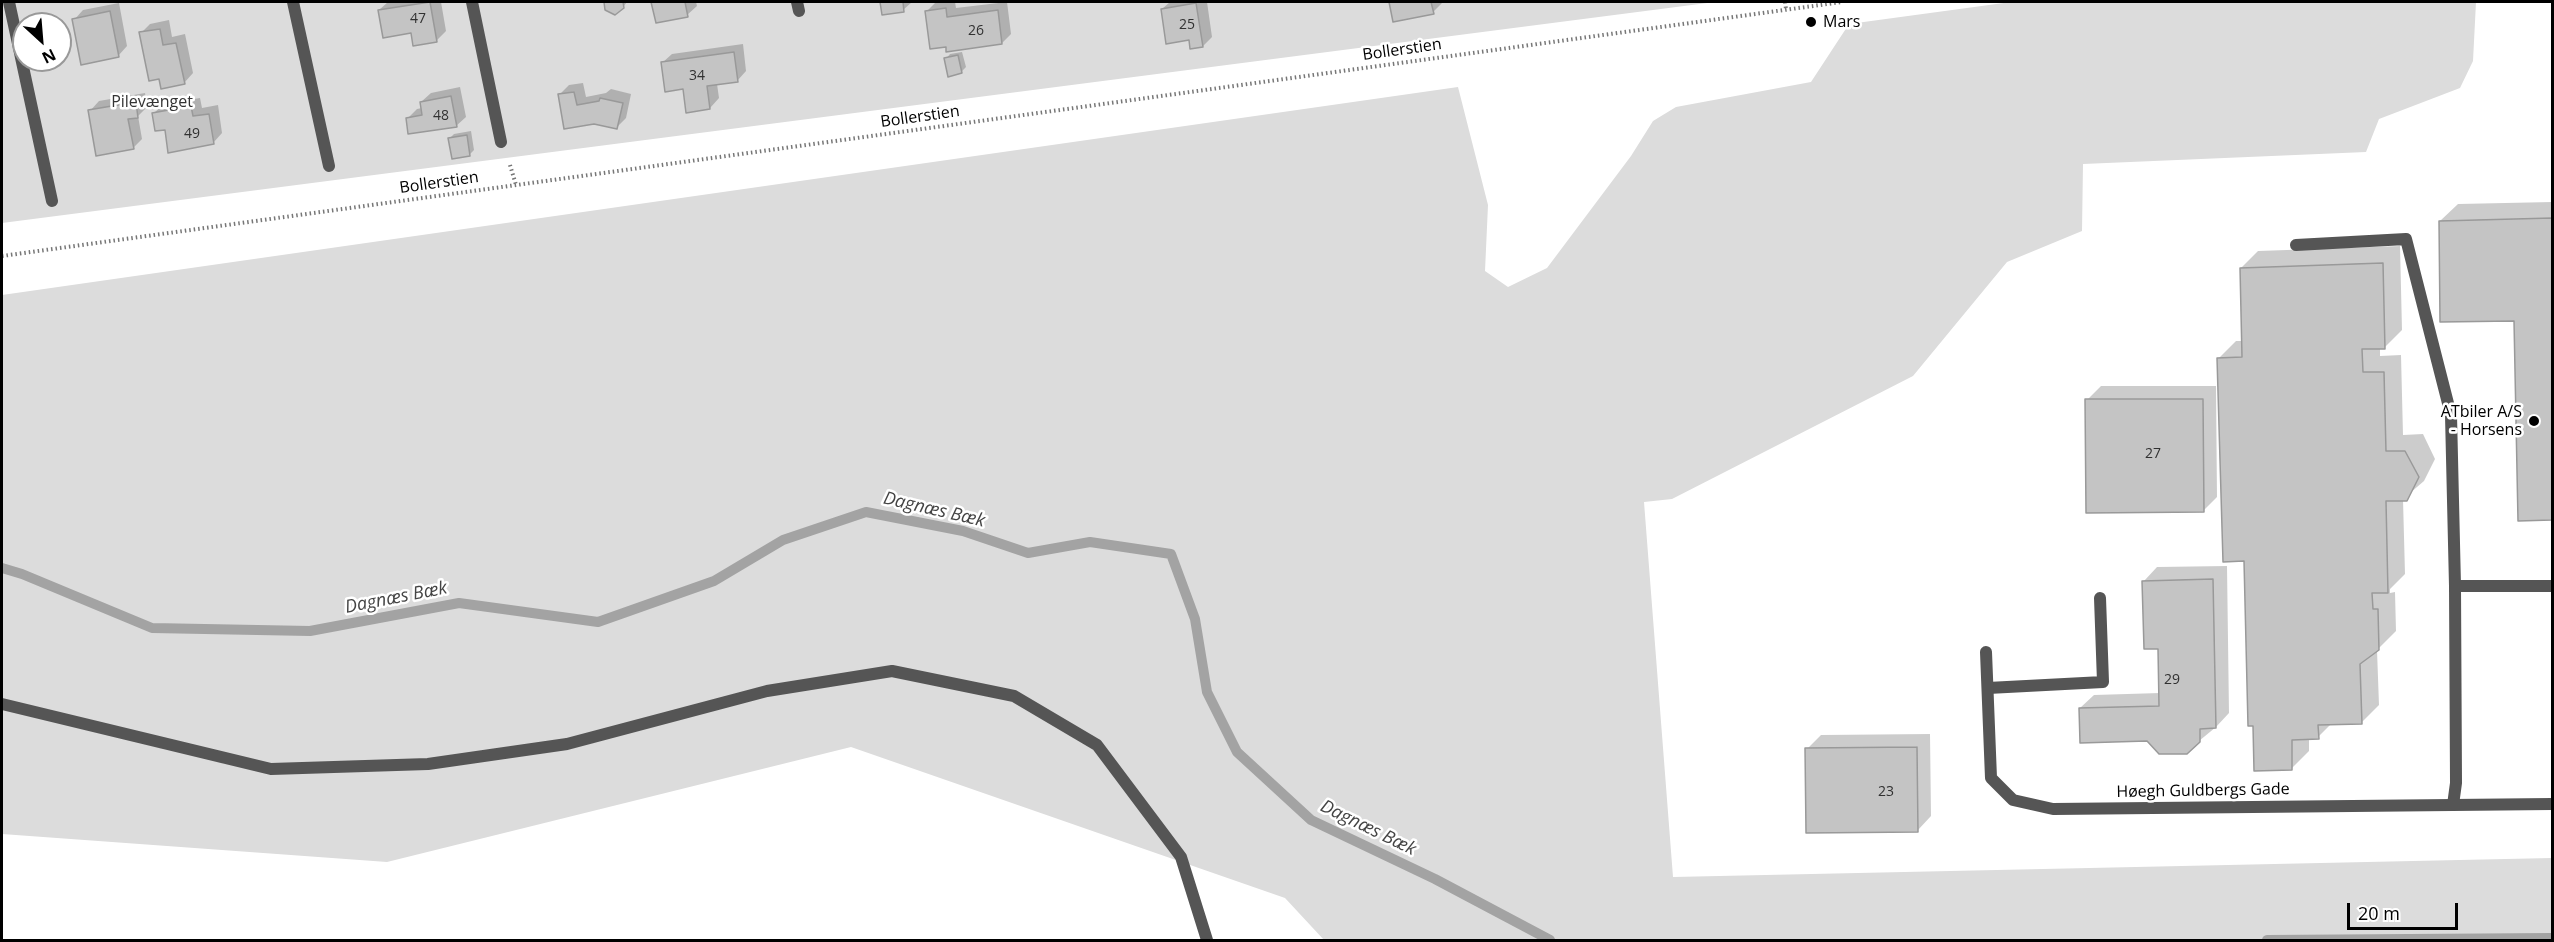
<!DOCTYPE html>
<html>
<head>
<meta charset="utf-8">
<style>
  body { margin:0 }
  #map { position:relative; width:2554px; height:942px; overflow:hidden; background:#fff; font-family:"Open Sans",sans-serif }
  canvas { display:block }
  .frame { position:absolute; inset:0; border:3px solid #000; pointer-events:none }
  .north { position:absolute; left:12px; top:12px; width:60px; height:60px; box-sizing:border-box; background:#fff; border:2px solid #999; border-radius:50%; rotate:154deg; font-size:16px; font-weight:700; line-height:24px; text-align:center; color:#000 }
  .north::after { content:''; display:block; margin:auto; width:21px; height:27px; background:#000; clip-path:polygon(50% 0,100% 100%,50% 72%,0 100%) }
  .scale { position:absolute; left:2347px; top:903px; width:111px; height:27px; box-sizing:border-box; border:3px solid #000; border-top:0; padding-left:8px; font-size:18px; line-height:21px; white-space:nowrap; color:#000; -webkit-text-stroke:4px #fff; paint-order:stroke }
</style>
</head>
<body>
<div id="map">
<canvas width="2554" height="942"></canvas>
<div class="frame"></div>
<div class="north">N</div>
<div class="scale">20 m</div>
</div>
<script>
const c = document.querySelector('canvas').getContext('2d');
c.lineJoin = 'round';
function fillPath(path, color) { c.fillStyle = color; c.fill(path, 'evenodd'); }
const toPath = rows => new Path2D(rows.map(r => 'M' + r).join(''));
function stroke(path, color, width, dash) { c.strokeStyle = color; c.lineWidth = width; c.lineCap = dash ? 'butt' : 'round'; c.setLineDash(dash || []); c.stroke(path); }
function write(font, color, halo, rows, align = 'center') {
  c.font = font + ' "Open Sans",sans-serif'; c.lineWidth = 5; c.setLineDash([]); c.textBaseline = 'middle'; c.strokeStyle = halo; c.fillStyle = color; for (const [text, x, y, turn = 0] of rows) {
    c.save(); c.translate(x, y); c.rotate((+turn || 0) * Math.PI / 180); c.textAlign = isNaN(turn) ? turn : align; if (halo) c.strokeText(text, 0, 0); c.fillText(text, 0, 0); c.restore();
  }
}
const green = toPath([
  [2,2,1715,2,2,223],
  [24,24,60,24,60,60,24,60],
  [2011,2,2476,2,2473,61,2460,88,2379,119,2366,152,2083,164,2082,231,2007,262,1913,376,1672,499,1644,502,1673,877,2552,858,2552,940,1324,940,1285,898,851,747,387,862,2,834,2,295,1458,87,1488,205,1485,271,1508,287,1547,268,1631,156,1653,121,1676,107,1811,82,1849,24]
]);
const shadow = toPath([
  [388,2,441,2,446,31,436,41,412,32,379,10],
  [605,2,627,2,623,7,606,9],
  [653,2,696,2,697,6,687,15,657,22],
  [882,2,912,2,903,10,884,14],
  [936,2,955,2,956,8,1007,2,1011,34,1002,43,947,45,927,11],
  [1170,2,1207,2,1212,37,1203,46,1190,38,1162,9],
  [1390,2,1442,2,1442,3,1433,12,1394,21],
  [119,3,127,46,118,56,74,20,83,10],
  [169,20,172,37,185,34,193,73,184,83,141,33,150,24],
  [743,44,746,71,737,81,717,84,719,98,710,108,662,63,672,54],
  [962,52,966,67,961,72,946,59,950,54],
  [583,83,586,97,606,93,611,89,631,94,626,118,616,128,594,122,560,94,569,85],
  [460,87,466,117,456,126,407,119,417,109,422,108,421,102,431,93],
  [145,93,147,107,138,116,142,139,133,148,90,111,99,101],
  [200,98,202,108,218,105,222,133,213,143,166,129,154,113,164,104],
  [471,131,474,150,469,155,450,138,454,134],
  [2552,202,2552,519,2519,519,2516,320,2440,221,2458,204],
  [2400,246,2402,330,2385,347,2380,347,2380,356,2401,355,2403,435,2423,434,2435,459,2424,481,2403,499,2405,574,2390,589,2390,593,2395,592,2396,631,2377,650,2379,705,2362,722,2332,723,2318,737,2309,738,2309,751,2292,768,2245,560,2219,358,2236,341,2243,341,2241,268,2258,251],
  [2101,386,2216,386,2217,497,2203,511,2087,400],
  [2227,566,2229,713,2216,727,2199,741,2148,740,2080,708,2094,695,2160,693,2159,647,2144,581,2157,567],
  [1930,734,1931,816,1918,830,1807,749,1821,735]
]);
const stream = toPath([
  [2,568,22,574,152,628,310,631,459,603,598,622,714,581,783,540,866,512,963,531,1028,553,1090,542,1171,554,1195,619,1207,692,1237,752,1311,820,1435,879,1550,940],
  [2267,940,2552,938]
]);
const building = toPath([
  [430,2,437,42,413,46,411,33,383,38,378,10,430,2],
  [604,2,623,2,624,8,615,15,605,10,604,2],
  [651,2,685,2,688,17,656,23,651,2],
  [880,2,903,2,904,12,882,15,880,2],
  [1389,2,1431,2,1434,14,1393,22,1389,2],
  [1196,3,1203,47,1190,49,1189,40,1166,44,1161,9,1196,3],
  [946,8,947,17,998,10,1002,44,946,52,946,47,930,49,925,11,946,8],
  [110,11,119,57,81,65,72,19,110,11],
  [160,29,163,45,176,43,185,84,161,89,159,79,149,81,139,32,160,29],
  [734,52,738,82,707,86,710,109,686,113,683,89,665,92,661,62,734,52],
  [958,55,962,73,948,77,944,58,958,55],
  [574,92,577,105,599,101,600,98,623,103,617,129,594,124,564,129,558,94,574,92],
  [451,96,457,127,408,134,406,118,422,115,420,102,451,96],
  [136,102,138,118,128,119,134,149,96,156,88,110,136,102],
  [191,106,193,116,209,114,214,144,168,153,165,130,155,131,152,113,191,106],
  [467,135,470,156,452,159,448,138,467,135],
  [2552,218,2552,520,2518,521,2514,321,2440,322,2439,221,2552,218],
  [2383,263,2385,349,2362,349,2363,372,2384,372,2386,451,2405,451,2419,477,2407,501,2386,501,2388,593,2372,593,2373,609,2378,609,2379,650,2360,664,2362,724,2318,725,2319,739,2292,740,2292,770,2254,771,2253,726,2248,726,2244,561,2223,562,2217,358,2242,357,2240,268,2383,263],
  [2085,399,2203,399,2204,512,2086,513,2085,399],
  [2213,579,2216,728,2200,729,2200,742,2187,754,2159,754,2147,741,2080,743,2079,708,2159,706,2158,649,2144,649,2142,581,2213,579],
  [1917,747,1918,832,1806,833,1805,748,1917,747]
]);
const path = toPath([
  [1785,2,1786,9],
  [510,165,516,185],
  [2,256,1842,2]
]);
const lane = toPath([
  [9,2,52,201],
  [293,2,329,166],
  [472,2,501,142],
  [797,2,799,11],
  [2296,245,2406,239,2451,415,2455,586,2456,783,2453,805],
  [2455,586,2552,586],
  [1988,688,2103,682,2100,598],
  [2,704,271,769,428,764,567,744,767,691,892,671,1014,696,1097,745,1181,857,1207,940]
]);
const street = toPath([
  [1986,652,1991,778,2013,800,2053,809,2552,804]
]);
const markers = [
  [1811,22,6,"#000"],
  [2534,421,6,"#000"]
];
const numberNames = [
  ["47",418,19],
  ["25",1187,25],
  ["26",976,31],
  ["34",697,76],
  ["48",441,116],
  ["49",192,134],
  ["27",2153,454],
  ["29",2172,680],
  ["23",1886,792]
];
const poiNames = [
  ["Mars",1823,22],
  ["ATbiler A/S",2522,412,"right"],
  ["- Horsens",2522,430,"right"]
];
const streetNames = [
  ["Bollerstien",1402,50,-8],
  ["Bollerstien",920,117,-8],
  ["Bollerstien",439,183,-8],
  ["Høegh Guldbergs Gade",2203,791,-1]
];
const parkNames = [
  ["Pilevænget",152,102]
];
const waterNames = [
  ["Dagnæs Bæk",934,510,13],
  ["Dagnæs Bæk",396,598,-11],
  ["Dagnæs Bæk",1368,828,26]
];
fillPath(green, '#dcdcdc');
fillPath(shadow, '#0003');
stroke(stream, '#a3a3a3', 10);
fillPath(building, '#c4c4c4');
stroke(building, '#999', 1.5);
stroke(path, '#777', 4, [1.5, 3]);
stroke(lane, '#555', 12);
stroke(street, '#555', 12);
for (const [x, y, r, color] of markers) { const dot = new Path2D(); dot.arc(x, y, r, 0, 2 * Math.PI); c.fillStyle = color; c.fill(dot); stroke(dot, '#fff', 2); }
write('14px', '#313131', null, numberNames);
write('16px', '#000', '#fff', poiNames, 'left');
write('16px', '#000', '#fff', streetNames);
write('16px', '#333', '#fff', parkNames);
write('italic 18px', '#444', '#fff', waterNames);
</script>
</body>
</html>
